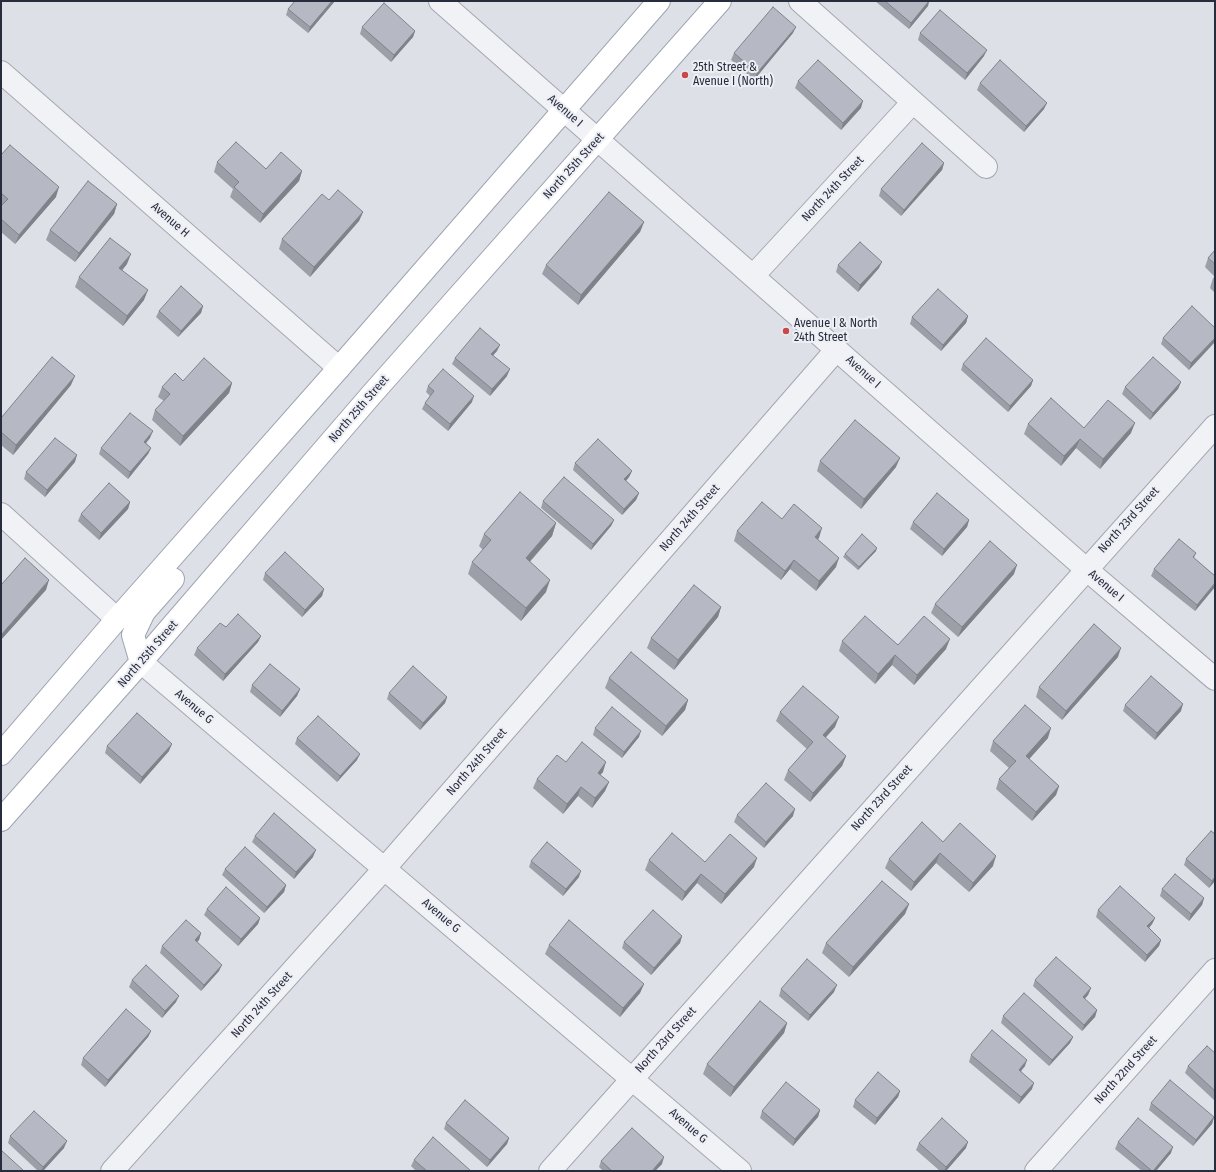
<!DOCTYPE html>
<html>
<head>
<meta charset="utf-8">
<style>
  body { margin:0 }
  #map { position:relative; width:1216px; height:1172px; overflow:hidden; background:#dee0e7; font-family:"Fira Sans Condensed",sans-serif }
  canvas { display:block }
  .frame { position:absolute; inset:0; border:2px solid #282d3d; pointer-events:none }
</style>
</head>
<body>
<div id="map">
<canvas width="1216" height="1172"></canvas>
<div class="frame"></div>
</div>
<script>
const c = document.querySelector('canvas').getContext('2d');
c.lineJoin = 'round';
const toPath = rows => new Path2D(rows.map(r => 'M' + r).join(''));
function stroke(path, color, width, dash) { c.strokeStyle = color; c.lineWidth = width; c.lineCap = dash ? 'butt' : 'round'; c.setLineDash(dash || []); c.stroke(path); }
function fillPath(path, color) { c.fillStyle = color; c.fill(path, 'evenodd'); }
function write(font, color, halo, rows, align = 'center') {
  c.font = font + ' "Fira Sans Condensed",sans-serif'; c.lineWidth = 4; c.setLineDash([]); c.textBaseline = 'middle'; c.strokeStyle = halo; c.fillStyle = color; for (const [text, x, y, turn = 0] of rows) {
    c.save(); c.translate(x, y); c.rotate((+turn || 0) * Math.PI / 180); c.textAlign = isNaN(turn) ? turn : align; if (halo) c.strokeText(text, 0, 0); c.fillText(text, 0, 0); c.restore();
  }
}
const minor = toPath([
  [440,1,1086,569,1215,679],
  [800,1,986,167],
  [1,72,339,368],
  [753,276,913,102],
  [1,514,117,619],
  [141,662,740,1171],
  [112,1171,384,869,837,349],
  [550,1171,1215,426],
  [1036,1171,1215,970]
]);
const major = toPath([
  [141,662,133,635,144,612,173,579],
  [1,754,117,619,339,368,659,1],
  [1,820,141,662,372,394,720,1]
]);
const wall = toPath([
  [335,1,308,33,286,15,288,9],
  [875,1,929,1,928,6,909,29],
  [362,27,415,31,413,37,391,62,360,34],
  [793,33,754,80,731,60,734,53],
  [920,33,984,56,965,80,918,40],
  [798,81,861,108,841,130,795,88],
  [980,83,1044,109,1024,132,977,90],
  [1,155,56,197,15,244,1,232],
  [217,162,266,169,302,171,299,181,260,223,230,197,233,189,214,172],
  [944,163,942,170,901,216,879,196,881,189],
  [329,200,363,212,359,221,310,277,279,249,282,239],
  [117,204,114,214,75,262,46,240,50,230],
  [644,222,640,232,578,305,542,274,546,265],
  [1215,250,1215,293,1210,288,1213,278,1215,277,1205,267,1208,258],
  [127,264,122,270,144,300,123,326,75,287,79,277],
  [838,265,879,268,858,292,836,272],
  [203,306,201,313,178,337,156,317,159,311],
  [968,316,966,323,941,351,910,324,912,317],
  [1215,328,1189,370,1161,344,1163,338],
  [497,351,493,355,507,376,490,396,452,364,455,358],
  [963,364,1033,380,1031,386,1008,412,961,370],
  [183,381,232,383,229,393,180,446,152,420,155,410,164,401,158,397,162,387],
  [1181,382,1178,389,1150,420,1122,394,1125,387],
  [71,385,13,455,1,445,1,418],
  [428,386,472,402,448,431,422,409,425,403,430,396,426,392],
  [1028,424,1084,428,1131,433,1100,469,1076,448,1061,466,1024,434],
  [150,438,146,443,151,448,148,454,128,479,99,454,101,448],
  [820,461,896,467,861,509,817,471],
  [75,462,45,497,24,479,26,472],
  [575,463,632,471,629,477,626,481,639,493,636,500,622,515,573,470],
  [543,501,614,520,611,526,591,550,541,508],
  [130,502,128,509,99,540,78,521,81,514],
  [782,519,819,538,817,539,836,567,816,591,790,569,781,580,734,541,737,531],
  [969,520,967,527,942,556,910,529,913,522],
  [556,523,552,536,530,562,546,592,521,621,468,574,472,562,483,550,479,546,484,534],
  [876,551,858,570,843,557,845,554],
  [1196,553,1194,558,1215,576,1215,587,1195,611,1151,576,1154,569],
  [265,573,324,589,322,596,302,617,263,580],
  [1014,574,958,637,931,613,935,604],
  [721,607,718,617,674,670,647,648,651,638],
  [226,627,261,636,258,642,223,681,194,655,197,648],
  [842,641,898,645,946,649,914,685,892,665,875,684,839,651],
  [1118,657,1062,720,1036,697,1039,687],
  [609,678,688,700,685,710,662,736,605,688],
  [252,685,300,689,297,696,280,717,250,692],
  [389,693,447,697,445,703,420,730,387,699],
  [1125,705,1181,711,1155,740,1123,711],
  [780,712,835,727,825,738,846,756,842,766,810,802,784,780,788,770,807,749,776,721],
  [595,728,639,737,622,758,593,735],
  [297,738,357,760,337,782,295,744],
  [1048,738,1029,759,1059,786,1056,795,1032,821,996,789,999,779,1009,768,990,751,993,741],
  [107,746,169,751,140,784,105,753],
  [566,762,603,772,600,775,609,782,605,791,592,808,578,796,563,814,533,788,537,779],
  [737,815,793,816,764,848,734,822],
  [1215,834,1215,881,1209,888,1184,865,1186,859],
  [255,836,313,857,294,879,252,842],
  [943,842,993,866,969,892,936,863,911,891,885,868,889,859],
  [649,860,705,862,754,867,721,904,697,883,682,901,645,870],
  [531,861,579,877,563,896,529,867],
  [225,869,286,885,284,892,264,913,222,875],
  [1162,889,1204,898,1202,905,1189,921,1160,896],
  [909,904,905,914,849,977,822,953,826,943],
  [207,909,260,918,258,924,238,946,204,915],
  [1098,910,1155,918,1152,924,1149,928,1161,940,1159,946,1145,962,1096,917],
  [201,933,199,940,197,942,219,971,201,991,160,953,162,946],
  [682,936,680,943,651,975,622,948,624,942],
  [549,945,644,984,640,993,620,1017,545,954],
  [132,980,176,1002,162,1018,129,987],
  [1035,980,1091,988,1088,995,1085,999,1097,1010,1095,1017,1082,1031,1033,986],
  [781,989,834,992,808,1021,779,996],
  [1003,1016,1073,1037,1070,1043,1049,1066,1001,1023],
  [787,1023,784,1033,730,1097,703,1074,707,1064],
  [151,1031,148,1037,105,1087,81,1065,83,1058],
  [1215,1053,1215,1099,1214,1100,1185,1073,1188,1066],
  [971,1055,1025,1066,1021,1071,1032,1089,1019,1104,969,1062],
  [900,1091,898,1097,875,1125,853,1107,855,1100],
  [1151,1103,1214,1117,1212,1124,1193,1146,1149,1110],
  [820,1110,818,1117,793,1146,760,1118,762,1111],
  [446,1123,509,1138,507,1144,487,1167,444,1129],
  [10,1136,64,1148,43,1171,38,1171,8,1143],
  [1118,1142,1171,1153,1156,1171,1142,1171,1115,1149],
  [919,1143,966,1148,946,1171,940,1171,916,1150],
  [414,1160,471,1171,416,1171,411,1166],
  [601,1161,662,1164,655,1171,603,1171,599,1167]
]);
const shadedWall = toPath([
  [332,1,335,1,308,33,310,27],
  [929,1,928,6,909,29,911,23],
  [796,27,793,33,754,80,757,73],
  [415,31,413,37,391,62,394,55],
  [987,50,984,56,965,80,967,73],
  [863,101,861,108,841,130,843,123],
  [1047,103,1044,109,1024,132,1026,126],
  [944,163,942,170,901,216,904,210],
  [302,171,299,181,260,223,263,214],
  [59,187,56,197,15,244,19,235],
  [117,204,114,214,75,262,79,253],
  [363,212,359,221,310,277,314,267],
  [644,222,640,232,578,305,581,295],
  [131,254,127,264,116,278,119,268],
  [882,262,879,268,858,292,860,285],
  [148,290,144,300,123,326,127,316],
  [203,306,201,313,178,337,181,331],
  [968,316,966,323,941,351,943,345],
  [1215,338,1215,342,1189,370,1191,363],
  [500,345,497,351,489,360,491,354],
  [510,369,507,376,490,396,492,389],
  [75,376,71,385,13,455,16,445],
  [1033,380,1031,386,1008,412,1010,406],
  [1181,382,1178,389,1150,420,1153,413],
  [232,383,229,393,180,446,183,436],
  [474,396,472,402,448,431,450,424],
  [1135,423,1131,433,1100,469,1103,459],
  [153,431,150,438,142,448,144,442],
  [1080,439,1076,448,1061,466,1064,456],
  [151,448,148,454,128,479,130,472],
  [77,455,75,462,45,497,47,490],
  [900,458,896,467,861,509,864,499],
  [632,471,629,477,622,486,624,479],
  [639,493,636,500,622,515,624,509],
  [130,502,128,509,99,540,101,533],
  [614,520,611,526,591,550,593,544],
  [969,520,967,527,942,556,944,549],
  [556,523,552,536,521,571,526,558],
  [822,528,819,538,811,547,815,537],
  [877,548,876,551,858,570,859,567],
  [839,558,836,567,816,591,819,581],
  [794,560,790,569,781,580,785,571],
  [1017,565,1014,574,958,637,962,627],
  [49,580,46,590,1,640,1,635],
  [550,580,546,592,521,621,526,608],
  [1215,583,1215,587,1195,611,1197,605],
  [324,589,322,596,302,617,305,610],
  [721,607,718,617,674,670,678,660],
  [261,636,258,642,223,681,225,674],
  [950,639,946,649,914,685,917,675],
  [1121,648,1118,657,1062,720,1066,711],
  [895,655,892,665,875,684,878,674],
  [300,689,297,696,280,717,282,711],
  [447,697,445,703,420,730,423,723],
  [688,700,685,710,662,736,666,726],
  [1183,704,1181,711,1155,740,1157,733],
  [839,717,835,727,819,745,823,735],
  [1051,728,1048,738,1023,766,1026,756],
  [641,731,639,737,622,758,624,752],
  [172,744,169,751,140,784,142,777],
  [360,754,357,760,337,782,340,776],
  [846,756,842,766,810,802,813,793],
  [606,762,603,772,594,782,598,773],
  [609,782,605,791,592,808,595,798],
  [1059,786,1056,795,1032,821,1036,812],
  [581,787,578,796,563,814,567,804],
  [795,809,793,816,764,848,766,842],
  [316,850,313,857,294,879,296,872],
  [940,853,936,863,911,891,914,882],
  [996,856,993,866,969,892,973,883],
  [757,858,754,867,721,904,725,894],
  [581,871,579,877,563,896,566,889],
  [701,874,697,883,682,901,685,892],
  [1215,877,1215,881,1209,888,1212,881],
  [286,885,284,892,264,913,267,907],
  [1204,898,1202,905,1189,921,1191,914],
  [909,904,905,914,849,977,853,967],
  [260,918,258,924,238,946,241,939],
  [1155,918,1152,924,1145,933,1147,926],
  [201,933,199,940,192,947,195,940],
  [682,936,680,943,651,975,654,968],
  [1161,940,1159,946,1145,962,1147,955],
  [222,965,219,971,201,991,204,985],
  [644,984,640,993,620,1017,623,1008],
  [837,985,834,992,808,1021,810,1015],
  [1091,988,1088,995,1080,1003,1083,997],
  [179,996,176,1002,162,1018,165,1011],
  [1097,1010,1095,1017,1082,1031,1084,1025],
  [787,1023,784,1033,730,1097,734,1087],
  [151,1031,148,1037,105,1087,108,1080],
  [1073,1037,1070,1043,1049,1066,1052,1060],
  [1027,1060,1025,1066,1017,1076,1019,1070],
  [1034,1083,1032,1089,1019,1104,1021,1097],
  [900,1091,898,1097,875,1125,877,1118],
  [820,1110,818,1117,793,1146,795,1139],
  [1214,1117,1212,1124,1193,1146,1196,1140],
  [509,1138,507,1144,487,1167,490,1160],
  [67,1141,64,1148,43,1171,41,1171,43,1167],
  [968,1142,966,1148,946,1171,944,1171,946,1167],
  [1173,1147,1171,1153,1156,1171,1153,1171],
  [664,1157,662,1164,655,1171,652,1171]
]);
const building = toPath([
  [295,1,332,1,310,27,288,9,295,1],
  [885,1,929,1,911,23,885,1],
  [384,3,415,31,394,55,362,27,384,3],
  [773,7,796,27,757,73,734,53,773,7],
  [940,10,987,50,967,73,920,33,940,10],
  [818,60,863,101,843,123,798,81,818,60],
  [1000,60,1047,103,1026,126,980,83,1000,60],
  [236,142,266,169,281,152,302,171,263,214,234,187,239,182,217,162,236,142],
  [922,143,944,163,904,210,881,189,922,143],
  [10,145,59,187,19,235,1,219,1,206,8,199,1,193,1,155,10,145],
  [88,181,117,204,79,253,50,230,88,181],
  [338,190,363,212,314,267,282,239,322,194,329,200,338,190],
  [609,192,644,222,581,295,546,265,609,192],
  [110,238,131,254,119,268,148,290,127,316,79,277,110,238],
  [860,242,882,262,860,285,838,265,860,242],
  [1215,250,1215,264,1208,258,1215,250],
  [181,286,203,306,181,331,159,311,181,286],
  [938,289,968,316,943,345,912,317,938,289],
  [1192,306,1215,328,1215,338,1191,363,1163,338,1192,306],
  [480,328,500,345,491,354,510,369,492,389,455,358,480,328],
  [986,338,1033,380,1010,406,963,364,986,338],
  [52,357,75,376,16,445,1,432,1,418,52,357],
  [1153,357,1181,382,1153,413,1125,387,1153,357],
  [204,358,232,383,183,436,155,410,170,394,162,387,175,373,183,381,204,358],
  [443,369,474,396,450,424,425,403,434,391,428,386,443,369],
  [1051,398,1084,428,1108,400,1135,423,1103,459,1080,439,1064,456,1028,424,1051,398],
  [130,413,153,431,144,442,151,448,130,472,101,448,130,413],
  [855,420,900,458,864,499,820,461,855,420],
  [55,438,77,455,47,490,26,472,55,438],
  [598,439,632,471,624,479,639,493,624,509,575,463,598,439],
  [564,477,614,520,593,544,543,501,564,477],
  [109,483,130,502,101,533,81,514,109,483],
  [520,492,556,523,526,558,550,580,526,608,472,562,491,540,484,534,520,492],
  [937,493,969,520,944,549,913,522,937,493],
  [762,502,782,519,794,504,822,528,815,537,839,558,819,581,794,560,785,571,737,531,762,502],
  [862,534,877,548,859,567,845,554,862,534],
  [1179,539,1196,553,1193,557,1215,576,1215,583,1197,605,1154,569,1179,539],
  [990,541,1017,565,962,627,935,604,990,541],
  [285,552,324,589,305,610,265,573,285,552],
  [25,558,49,580,1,635,1,585,25,558],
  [694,585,721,607,678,660,651,638,694,585],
  [238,614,261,636,225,674,197,648,220,623,226,627,238,614],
  [865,616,898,645,924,616,950,639,917,675,895,655,878,674,842,641,865,616],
  [1094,624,1121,648,1066,711,1039,687,1094,624],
  [631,652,688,700,666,726,609,678,631,652],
  [270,664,300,689,282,711,252,685,270,664],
  [413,666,447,697,423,723,389,693,413,666],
  [1151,676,1183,704,1157,733,1125,705,1151,676],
  [803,686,839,717,823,735,846,756,813,793,788,770,813,742,780,712,803,686],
  [1025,705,1051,728,1026,756,1059,786,1036,812,999,779,1016,761,993,741,1025,705],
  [612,707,641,731,624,752,595,728,612,707],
  [137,713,172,744,142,777,107,746,137,713],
  [318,716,360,754,340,776,297,738,318,716],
  [582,742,606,762,598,773,609,782,595,798,581,787,567,804,537,779,557,755,566,762,582,742],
  [766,783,795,809,766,842,737,815,766,783],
  [274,813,316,850,296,872,255,836,274,813],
  [922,822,943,842,960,823,996,856,973,883,940,853,914,882,889,859,922,822],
  [1211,831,1215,834,1215,877,1212,881,1186,859,1211,831],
  [672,833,705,862,730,834,757,858,725,894,701,874,685,892,649,860,672,833],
  [547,842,581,871,566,889,531,861,547,842],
  [245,847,286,885,267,907,225,869,245,847],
  [1175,874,1204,898,1191,914,1162,889,1175,874],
  [882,881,909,904,853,967,826,943,882,881],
  [1120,886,1155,918,1147,926,1161,940,1147,955,1098,910,1120,886],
  [226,887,260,918,241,939,207,909,226,887],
  [653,910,682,936,654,968,624,942,653,910],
  [186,920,201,933,195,940,222,965,204,985,162,946,186,920],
  [569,920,644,984,623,1008,549,945,569,920],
  [1056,957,1091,988,1083,997,1097,1010,1084,1025,1035,980,1056,957],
  [807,959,837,985,810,1015,781,989,807,959],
  [146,965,179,996,165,1011,132,980,146,965],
  [1024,993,1073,1037,1052,1060,1003,1016,1024,993],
  [760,1001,787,1023,734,1087,707,1064,760,1001],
  [126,1009,151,1031,108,1080,83,1058,126,1009],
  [992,1030,1027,1060,1019,1070,1034,1083,1021,1097,971,1055,992,1030],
  [1207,1046,1215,1053,1215,1091,1188,1066,1207,1046],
  [878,1072,900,1091,877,1118,855,1100,878,1072],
  [1170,1080,1214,1117,1196,1140,1151,1103,1170,1080],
  [786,1082,820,1110,795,1139,762,1111,786,1082],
  [465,1100,509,1138,490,1160,446,1123,465,1100],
  [34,1111,67,1141,43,1167,10,1136,34,1111],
  [942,1118,968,1142,946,1167,919,1143,942,1118],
  [1138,1118,1173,1147,1153,1171,1152,1171,1118,1142,1138,1118],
  [632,1128,664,1157,652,1171,612,1171,601,1161,632,1128],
  [433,1137,471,1171,427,1171,414,1160,433,1137],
  [1,1150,24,1171,1,1171,1,1150]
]);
const markers = [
  [685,75,4,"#c64a4a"],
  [786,331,4,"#c64a4a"]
];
const poiNames = [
  ["25th Street &",693,68],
  ["Avenue I (North)",693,82],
  ["Avenue I & North",794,324],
  ["24th Street",794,338]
];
const streetNames = [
  ["Avenue I",565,111,41],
  ["North 25th Street",574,166,-48],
  ["North 24th Street",833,189,-47],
  ["Avenue H",170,220,41],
  ["Avenue I",863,372,42],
  ["North 25th Street",359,409,-49],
  ["North 24th Street",690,518,-49],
  ["North 23rd Street",1129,520,-48],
  ["Avenue I",1106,586,40],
  ["North 25th Street",148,654,-49],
  ["Avenue G",194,707,40],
  ["North 24th Street",477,762,-49],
  ["North 23rd Street",882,798,-48],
  ["Avenue G",441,916,40],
  ["North 24th Street",262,1005,-48],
  ["North 23rd Street",666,1040,-48],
  ["North 22nd Street",1126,1070,-48],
  ["Avenue G",688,1126,41]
];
stroke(minor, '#a4a7b1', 24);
stroke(major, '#9ea3b2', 24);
stroke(minor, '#f1f2f5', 22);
stroke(major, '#fff', 22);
fillPath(wall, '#9d9fa8');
fillPath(shadedWall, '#7f8288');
fillPath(building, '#b6b9c3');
stroke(building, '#7f8288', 1);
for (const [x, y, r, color] of markers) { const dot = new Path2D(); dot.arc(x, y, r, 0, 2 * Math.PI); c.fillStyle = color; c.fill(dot); stroke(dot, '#edeff5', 1.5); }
write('12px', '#282d3d', '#edeff5', poiNames, 'left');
write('12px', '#282d3d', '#edeff5', streetNames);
</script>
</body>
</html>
